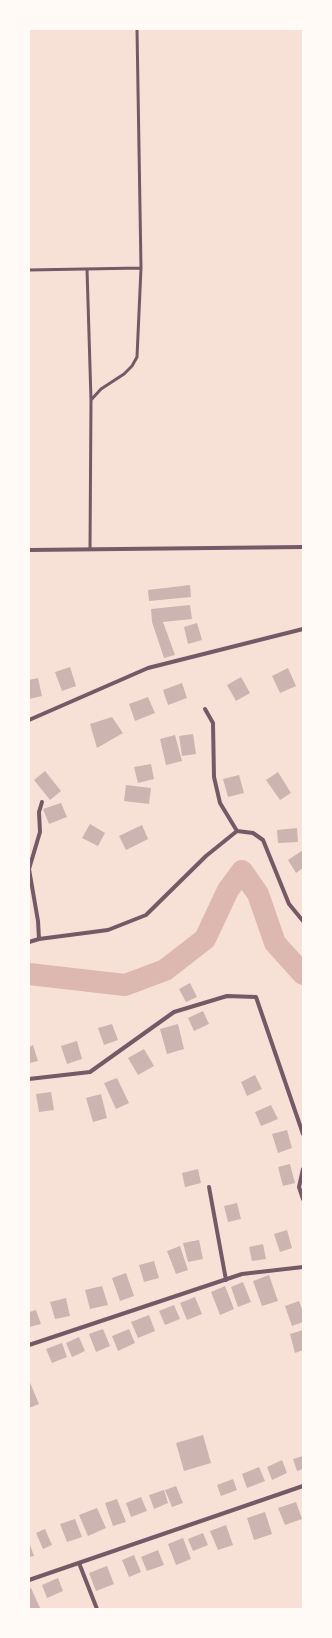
<!DOCTYPE html>
<html>
<head>
<meta charset="utf-8">
<style>
  body { margin:0 }
  #map { position:relative; width:332px; height:1638px; overflow:hidden; background:#f7e1d7; font-family:"IBM Plex Sans",sans-serif }
  canvas { display:block }
  .frame { position:absolute; inset:0; border:30px solid #fffaf5; pointer-events:none }
</style>
</head>
<body>
<div id="map">
<canvas width="332" height="1638"></canvas>
<div class="frame"></div>
</div>
<script>
const c = document.querySelector('canvas').getContext('2d');
c.lineJoin = 'round';
const toPath = rows => new Path2D(rows.map(r => 'M' + r).join(''));
function stroke(path, color, width, dash) { c.strokeStyle = color; c.lineWidth = width; c.lineCap = dash ? 'butt' : 'round'; c.setLineDash(dash || []); c.stroke(path); }
function fillPath(path, color) { c.fillStyle = color; c.fill(path, 'evenodd'); }
const river = toPath([
  [29,974,125,985,165,970,205,939,228,890,242,871,258,894,275,943,303,974]
]);
const building = toPath([
  [190,585,191,597,149,601,148,590],
  [190,605,192,619,163,622,175,655,164,658,152,622,151,609],
  [197,623,202,640,188,644,184,627],
  [70,667,76,686,62,691,55,672],
  [288,668,296,686,280,693,272,676],
  [241,677,250,693,236,701,227,685],
  [38,678,42,696,29,699,29,680],
  [182,683,187,698,168,705,163,690],
  [148,697,155,713,135,721,129,704],
  [112,717,123,733,97,748,90,724],
  [193,734,196,754,182,756,179,736],
  [175,735,182,761,166,765,160,739],
  [151,764,154,779,138,783,134,767],
  [45,771,61,791,50,800,34,780],
  [278,772,291,793,280,800,266,780],
  [239,775,244,793,228,797,223,779],
  [126,785,151,788,149,804,124,801],
  [61,803,67,817,49,824,43,809],
  [90,824,105,833,98,846,82,838],
  [142,825,148,839,126,850,119,836],
  [297,828,298,842,278,843,277,830],
  [303,850,303,868,296,873,288,860],
  [190,983,197,997,186,1002,179,989],
  [203,1011,209,1024,194,1031,188,1018],
  [112,1024,118,1040,104,1045,98,1028],
  [178,1024,184,1049,167,1054,160,1029],
  [77,1041,82,1059,67,1064,61,1046],
  [33,1045,38,1061,29,1063,29,1047],
  [144,1049,154,1066,138,1075,128,1058],
  [255,1075,262,1089,247,1096,241,1082],
  [117,1078,129,1103,116,1109,104,1083],
  [51,1092,54,1110,39,1112,36,1094],
  [101,1094,107,1118,93,1122,86,1098],
  [271,1105,278,1119,261,1126,255,1112],
  [287,1130,292,1148,278,1153,272,1134],
  [290,1164,295,1183,283,1186,278,1167],
  [198,1169,201,1183,185,1187,182,1173],
  [237,1203,241,1219,228,1222,224,1206],
  [287,1230,292,1248,280,1252,274,1234],
  [199,1240,203,1259,188,1262,183,1243],
  [263,1244,266,1259,252,1261,249,1247],
  [180,1246,188,1270,176,1274,167,1251],
  [154,1261,159,1278,144,1282,139,1265],
  [126,1273,134,1296,120,1301,112,1278],
  [269,1275,278,1301,262,1306,253,1281],
  [243,1282,251,1302,238,1307,231,1287],
  [102,1286,108,1305,90,1309,85,1290],
  [225,1286,234,1309,220,1315,211,1292],
  [195,1297,202,1314,187,1320,180,1303],
  [66,1298,70,1316,55,1319,50,1302],
  [299,1301,303,1312,303,1322,292,1326,285,1306],
  [174,1305,180,1319,165,1325,159,1311],
  [36,1310,41,1324,29,1327,29,1312],
  [149,1315,155,1331,138,1338,131,1322],
  [103,1329,110,1346,96,1352,89,1334],
  [129,1329,135,1343,118,1351,112,1336],
  [303,1330,303,1350,295,1353,290,1334],
  [79,1337,85,1351,72,1357,66,1343],
  [62,1343,67,1357,52,1363,46,1349],
  [29,1380,39,1404,29,1408],
  [203,1435,211,1463,184,1471,176,1443],
  [303,1456,303,1469,297,1471,293,1459],
  [282,1460,287,1473,272,1480,267,1467],
  [259,1467,265,1481,247,1488,242,1474],
  [233,1479,237,1490,221,1496,217,1485],
  [176,1486,183,1503,172,1507,165,1490],
  [164,1490,168,1503,154,1509,149,1495],
  [141,1497,147,1511,131,1517,126,1503],
  [117,1499,126,1522,113,1526,105,1503],
  [296,1502,302,1519,285,1525,278,1508],
  [97,1508,106,1528,88,1536,79,1515],
  [265,1512,272,1534,254,1540,247,1518],
  [75,1519,82,1537,67,1542,60,1524],
  [226,1525,233,1545,218,1550,210,1531],
  [45,1529,52,1545,43,1549,36,1533],
  [203,1533,208,1545,193,1551,188,1539],
  [183,1538,191,1559,176,1565,168,1544],
  [29,1542,34,1556,29,1557],
  [158,1550,164,1565,147,1571,141,1557],
  [134,1555,141,1572,129,1577,122,1560],
  [107,1566,114,1584,96,1591,89,1573],
  [58,1578,63,1591,47,1598,42,1585],
  [31,1588,40,1608,38,1609,29,1609,29,1589]
]);
const service = toPath([
  [87,269,91,400],
  [29,270,141,268],
  [90,549,91,400,101,389,124,374,132,366,137,357,141,268,137,29]
]);
const minor = toPath([
  [29,550,303,547],
  [205,709,213,723,214,777,220,803,237,831],
  [29,720,148,668,303,629],
  [39,939,38,921,29,869,40,832,39,812,42,802],
  [29,942,39,939,108,930,146,915,206,856,237,831,253,833,263,840,289,904,303,921],
  [29,1079,90,1072,174,1012,227,996,256,997,303,1134],
  [303,1169,299,1187,303,1199],
  [209,1187,226,1280],
  [29,1345,242,1274,303,1267],
  [79,1563,97,1609],
  [29,1580,303,1486]
]);
stroke(river, '#dcb8b0', 22);
fillPath(building, '#ccb4b1');
stroke(service, '#755966', 3);
stroke(minor, '#755966', 4);
</script>
</body>
</html>
